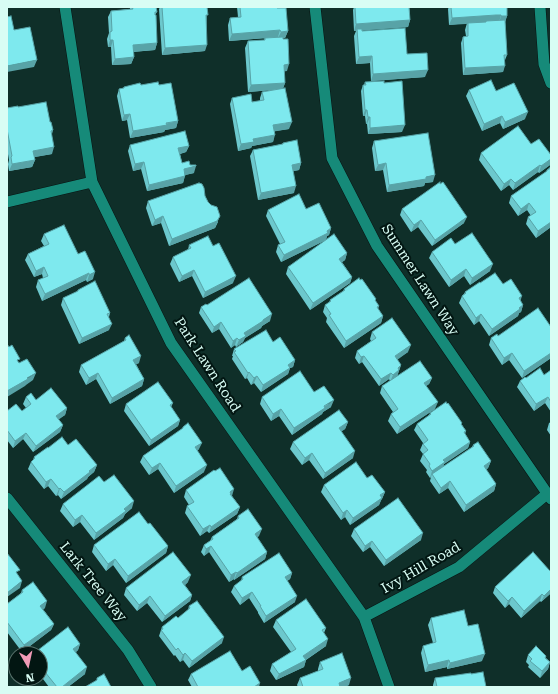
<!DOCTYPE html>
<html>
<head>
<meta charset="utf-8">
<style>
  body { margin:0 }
  #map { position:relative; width:558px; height:694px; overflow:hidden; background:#0f2f29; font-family:"Roboto Serif",serif }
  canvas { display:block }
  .frame { position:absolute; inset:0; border:8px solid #d8fdf4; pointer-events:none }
  .north { position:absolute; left:8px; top:646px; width:40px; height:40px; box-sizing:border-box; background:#021612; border:1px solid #58726c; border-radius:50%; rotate:171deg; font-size:11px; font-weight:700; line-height:16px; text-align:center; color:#d8fdf4 }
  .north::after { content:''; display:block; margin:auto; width:14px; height:18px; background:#f09ab6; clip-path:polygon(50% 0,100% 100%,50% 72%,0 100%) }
</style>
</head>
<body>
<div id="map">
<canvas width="558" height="694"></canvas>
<div class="frame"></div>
<div class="north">N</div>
</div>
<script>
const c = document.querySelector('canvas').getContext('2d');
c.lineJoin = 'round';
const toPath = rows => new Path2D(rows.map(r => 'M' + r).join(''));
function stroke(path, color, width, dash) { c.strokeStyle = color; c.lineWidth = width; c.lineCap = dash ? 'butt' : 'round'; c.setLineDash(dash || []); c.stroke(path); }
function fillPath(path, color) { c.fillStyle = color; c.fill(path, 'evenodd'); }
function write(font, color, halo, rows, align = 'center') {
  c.font = font + ' "Roboto Serif",serif'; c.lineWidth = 4; c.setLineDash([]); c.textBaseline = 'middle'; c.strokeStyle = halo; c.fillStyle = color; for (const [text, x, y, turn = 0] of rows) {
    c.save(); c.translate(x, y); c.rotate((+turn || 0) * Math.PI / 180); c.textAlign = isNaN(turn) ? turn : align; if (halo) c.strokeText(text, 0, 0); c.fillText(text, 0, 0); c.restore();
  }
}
const minor = toPath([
  [65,7,92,182,171,343,364,617,389,687],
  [315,7,332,158,377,246,551,499],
  [540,7,544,64,551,83],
  [7,202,92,182],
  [7,498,128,650,151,687],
  [364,617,459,567,547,494]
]);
const wall = toPath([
  [130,7,156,7,157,12,155,15,157,43,155,50,133,52,134,57,131,64,112,65,111,47,108,47,107,39,109,33,108,17,111,11,130,9],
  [160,7,207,7,205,51,162,55,159,9],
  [237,7,277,7,288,31,285,38,283,38,287,71,284,71,285,83,283,88,289,129,275,131,273,142,252,146,251,148,238,151,230,104,232,98,252,102,260,101,260,98,262,92,273,90,248,92,245,48,248,41,264,40,265,38,278,37,229,41,228,25,230,18,238,17],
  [354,7,409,7,410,20,408,27,362,30,407,54,425,77,371,81,370,63,356,64,354,36,356,31,354,31,353,10],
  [449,7,507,7,507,16,505,22,507,55,505,60,503,72,463,75,461,43,463,37,466,36,465,30,467,23,449,25,448,9],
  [365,82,402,132,368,134,367,124,366,124,365,116,363,116,361,91,363,85,364,85],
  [141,85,159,85,178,121,176,128,165,130,164,132,130,138,127,120,122,121,117,96,119,89,123,88,124,87],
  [469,90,496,91,525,119,503,129,500,123,482,131,466,96],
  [18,107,50,122,53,130,52,134,52,154,34,157,35,160,32,167,9,171,8,164,9,160,7,148,7,108],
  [374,141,433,182,425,183,424,186,387,192,383,170,375,171,372,148],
  [283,143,301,163,299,170,293,171,294,193,258,200,250,156,253,150,282,144],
  [531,144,550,165,539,173,538,172,513,190,509,185,501,191,479,160,481,153],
  [130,145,189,146,186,152,180,154,182,163,190,165,194,173,185,175,183,183,147,191,141,169,133,171,128,151],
  [551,166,551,227,536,238,526,224,528,217,531,216,527,210,518,216,509,203,511,196,546,172,547,170],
  [205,196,218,222,215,228,169,246,161,223,152,226,146,208,148,201],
  [306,209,331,228,329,235,327,236,326,240,281,262,276,252,278,245,280,244,266,216,268,210],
  [402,209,464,223,432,246,418,227,411,232,400,215],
  [44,234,78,254,93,279,87,282,86,280,42,301,36,287,38,280,43,278,42,274,34,277,25,260,28,254,44,246,41,241],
  [455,244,490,271,470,285,464,276,449,287,429,258,432,252],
  [189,245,233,283,203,298,192,276,179,282,170,264,173,257,188,250],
  [347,253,345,260,342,262,352,277,350,283,310,310,286,274,288,267],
  [480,283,503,284,520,301,523,305,521,312,519,313,518,316,489,336,479,321,474,325,459,303,462,296,464,294,465,292],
  [344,289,375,301,379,306,378,309,383,316,381,323,344,348,326,322,327,318,323,312,325,305,329,303,330,300,343,291],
  [78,290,110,313,109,317,109,330,79,344,61,305,63,298,77,292],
  [207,305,270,321,262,326,261,328,245,338,243,342,236,347,235,345,231,348,219,329,212,333,199,313,201,307],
  [551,327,551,358,522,378,509,360,502,365,489,345,491,338,498,336],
  [372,332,408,352,397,359,401,365,397,376,432,378,429,384,426,386,435,409,397,434,388,421,391,414,393,412,380,393,382,386,390,381,389,379,379,386,362,362,359,364,355,358,357,351,371,341,370,339],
  [125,338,139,363,136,364,144,379,142,386,110,404,96,379,86,385,79,372,81,365,124,341],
  [273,342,295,360,293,367,290,368,288,374,261,392,254,383,251,385,247,378,245,379,232,359,233,356,232,356,234,349],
  [551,370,551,412,545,403,534,411,517,387,520,381,526,378,544,375],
  [314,392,331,407,323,412,322,414,292,435,279,416,271,421,260,404,262,397],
  [26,397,67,408,65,415,58,419,63,425,60,432,33,452,23,439,13,448,7,440,7,411,22,411,26,408,23,404],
  [173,403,171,407,180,420,178,426,149,446,124,411,126,404],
  [430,413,462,425,466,431,465,434,470,442,468,448,444,464,443,467,472,447,473,445,491,461,488,468,486,470,496,484,494,491,464,512,448,488,439,494,430,481,431,477,430,478,426,472,427,470,420,461,423,454,420,450,423,443,414,430,417,424,429,415],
  [348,422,345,429,341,431,353,458,323,479,309,460,302,465,290,449,293,442],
  [551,422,551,436,547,430,549,423],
  [183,427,199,449,197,451,204,472,174,493,158,469,149,475,140,462,143,456,182,429],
  [68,445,97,465,94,472,88,477,87,479,61,499,58,495,56,496,48,486,44,489,28,469,31,462,33,460,34,457,48,448],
  [367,478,385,492,382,499,381,500,379,505,350,525,345,517,341,520,321,492,324,485],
  [104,482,132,508,125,514,123,518,94,540,80,522,73,527,60,511,63,504],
  [186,490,232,496,240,507,237,514,209,533,207,531,200,536,185,513,187,506,189,505,184,497],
  [238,516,259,536,257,537,267,552,265,559,234,580,234,579,229,582,209,552,204,556,201,552,204,545,210,541,212,537,237,519],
  [148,524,168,546,166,553,126,583,113,565,106,571,92,552,94,545],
  [354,529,421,540,384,566,370,547,363,552,351,536],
  [551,569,551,596,550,594,541,602,540,601,521,618,509,604,505,608,493,593,495,587,550,571],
  [292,573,290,579,287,581,295,602,264,623,258,613,258,612,249,598,240,605,231,592,234,586,241,581,242,577],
  [188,582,185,585,192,595,190,601,162,622,147,603,137,611,124,595,126,588],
  [22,590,45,608,43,609,54,624,51,630,22,652,7,632,7,604,21,593],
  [189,606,222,643,189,668,183,660,180,662,175,655,174,656,159,636,162,627,178,618,188,610],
  [431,618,468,626,482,661,447,669,447,667,425,672,421,653,423,646,433,643,428,625],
  [276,620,326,628,324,633,326,646,306,660,304,667,276,680,270,671,272,664,291,652,273,627],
  [80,644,78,650,76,652,85,674,68,687,49,687,40,675,40,654],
  [528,655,546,656,546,658,550,662,548,669,540,678,528,667,529,665,526,662],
  [320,662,349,685,344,687,298,687,297,685,300,678,318,671,318,669],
  [242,671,259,687,192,687,188,680,191,674],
  [471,674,486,687,433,687,433,685,435,678]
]);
const shadedWall = toPath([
  [496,15,501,15,499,22,449,25,452,18],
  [501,16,507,16,505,22,499,23],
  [410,20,408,27,357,31,357,29,356,31,354,31,356,24],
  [280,30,278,37,229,41,232,34],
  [288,31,285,38,278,38,281,32],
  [110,40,113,40,111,47,108,47],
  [157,43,155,50,130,52,133,45],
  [207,45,205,51,162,55,165,48],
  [372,56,370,63,356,64,359,57],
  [134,57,131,64,112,65,115,59],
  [37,60,34,67,7,72,7,66],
  [289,64,287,71,281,72,284,65],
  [505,66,503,72,463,75,465,68],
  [428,70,425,77,371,81,373,74],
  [285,83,283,89,248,92,251,85],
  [365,110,367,110,365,116,363,116],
  [528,112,525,119,503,129,505,122],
  [130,114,127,120,122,121,124,115],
  [502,116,500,123,482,131,484,124],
  [368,117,370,117,367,124,366,124],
  [178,121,176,128,165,130,164,132,130,138,133,131],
  [292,122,289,129,271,132,273,125],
  [405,125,402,132,368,134,370,128],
  [275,135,273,142,252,146,251,148,238,151,241,144,253,139],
  [189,146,186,152,176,155,178,148],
  [54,147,52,154,30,158,33,151],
  [551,159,550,165,539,173,541,166],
  [35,160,32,167,9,171,12,164],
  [144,162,141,169,133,171,135,164],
  [301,163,299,170,290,172,292,165],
  [386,163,383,170,375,171,378,165],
  [540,165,538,172,513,190,515,183],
  [196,166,194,173,181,176,184,169],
  [435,175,433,182,425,183,424,186,387,192,389,185],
  [185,176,183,183,147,191,149,185],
  [511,179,509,185,501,191,504,184],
  [296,186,294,193,258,200,261,193],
  [529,203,527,210,518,216,521,209],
  [163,216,161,223,152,226,155,220],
  [220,216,215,228,169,246,172,239],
  [467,217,464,223,432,246,435,240],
  [421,220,418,227,411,232,414,225],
  [551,222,551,227,536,238,538,231],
  [331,228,329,235,327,236,326,240,281,262,284,255],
  [347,253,345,260,337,266,339,259],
  [493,264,490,271,470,285,472,278],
  [44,267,42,274,34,277,36,271],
  [466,269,464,276,449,287,451,280],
  [194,270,192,276,179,282,182,276],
  [95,272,93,279,87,282,89,275],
  [89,273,86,280,42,301,45,294],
  [236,276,233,283,203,298,205,292],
  [352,277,350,283,310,310,313,303],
  [522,296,520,302,519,298],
  [523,305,521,312,519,313,518,316,489,336,492,329],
  [272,314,270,321,262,326,261,328,245,338,243,342,236,347,239,340,244,333],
  [481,314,479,321,474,325,476,318],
  [383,316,381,323,344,348,346,341],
  [221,322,219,329,212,333,214,327],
  [112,324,109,330,79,344,82,338],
  [237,338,235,345,231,348,233,341],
  [411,345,408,352,393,363,395,356],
  [512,353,509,360,502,365,504,358],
  [551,353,551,358,522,378,524,371],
  [141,356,139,363,131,367,133,360],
  [364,356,362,362,359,364,361,357],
  [295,360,293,367,290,368,288,374,261,392,263,385,288,365],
  [401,365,397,377,390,382,393,375,398,368],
  [249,372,247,378,245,379,248,373],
  [36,373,33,380,26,385,25,386,7,397,7,391],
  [98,373,96,379,86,385,89,378],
  [391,373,389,379,379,386,381,379],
  [257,376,254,383,251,385,254,378],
  [432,378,429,384,422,389,424,383],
  [144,379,142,386,110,404,112,398],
  [548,397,545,403,534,411,536,404],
  [334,400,331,407,323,412,322,414,292,435,294,428],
  [438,402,435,409,397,434,400,427],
  [67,408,65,415,54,423,56,416],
  [281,409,279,416,271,421,273,414],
  [180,420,178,426,149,446,151,440],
  [348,422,345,429,337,435,339,428],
  [63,425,60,432,33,452,36,446],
  [26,433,23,439,13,448,15,441],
  [470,442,468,448,444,464,443,469,432,474,431,477,430,478,432,471,443,460],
  [202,443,199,449,192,454,195,447],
  [355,451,353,458,323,479,325,473],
  [312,453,309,460,302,465,305,458],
  [491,461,488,468,481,473,484,466],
  [160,463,158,469,149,475,152,468],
  [97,465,94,472,88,477,87,479,61,499,64,492],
  [207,465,204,472,174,493,176,486],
  [51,479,48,486,44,489,46,482],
  [450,481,448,488,439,494,441,488],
  [496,484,494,491,464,512,466,505],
  [60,488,58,495,56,496,59,489],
  [234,489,232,496,228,501,230,492],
  [385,492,379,505,350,525,353,518],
  [134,501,132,508,125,514,123,518,94,540,96,533],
  [240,507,237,514,209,533,211,527],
  [347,510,345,517,341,520,343,513],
  [82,515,80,522,73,527,75,520],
  [210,525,207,531,200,536,203,529],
  [262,529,259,536,252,540,255,534],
  [423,533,421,540,384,566,386,560],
  [372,541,370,547,363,552,365,546],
  [168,546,166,553,126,583,128,576],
  [211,546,209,552,204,556,206,549],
  [267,552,265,559,234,580,237,573],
  [115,559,113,565,106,571,108,564],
  [236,572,234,579,229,582,231,575],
  [292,573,290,579,283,584,285,577],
  [191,575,188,582,180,589,182,582],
  [22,581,20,588,7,597,7,593],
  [551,589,550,594,541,602,544,596],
  [252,592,249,598,240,605,242,598],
  [542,594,540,601,521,618,524,611],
  [192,595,190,601,162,622,165,616],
  [150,596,147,603,137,611,139,605],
  [297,596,295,602,264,623,266,616],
  [512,597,509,604,505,608,508,601],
  [47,601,45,608,38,613,40,606],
  [54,624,51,630,22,652,24,645],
  [224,637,222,643,189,668,192,661],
  [328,639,326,646,301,663,303,656],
  [80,644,78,650,71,656,73,649],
  [185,653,183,660,180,662,183,655],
  [485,654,482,661,447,669,450,663],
  [306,660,304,667,276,680,279,674],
  [449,660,447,667,425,672,428,665],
  [550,662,548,669,540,678,542,671],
  [87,667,85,674,68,687,62,687],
  [351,678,349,685,344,687,337,687,339,683],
  [260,683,259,687,254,687]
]);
const building = toPath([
  [132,7,156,7,157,12,155,12,155,15,156,15,157,43,133,45,134,57,115,59,113,40,110,40,110,32,112,31,111,11,133,9,132,7],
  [162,7,207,7,208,15,206,15,207,45,165,48,162,7],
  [240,7,277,7,277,8,286,8,288,31,281,32,280,30,232,34,230,18,241,17,240,7],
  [355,7,409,7,410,20,356,24,355,7],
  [451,7,507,7,507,16,501,16,501,15,496,15,452,18,451,7],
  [11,16,14,30,30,27,37,60,7,66,7,17,11,16],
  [505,20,507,55,504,55,505,66,465,68,463,37,468,36,468,23,486,22,486,21,505,20],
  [405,28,407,54,427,53,428,70,373,74,372,56,359,57,357,29,362,29,362,31,405,28],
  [283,37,283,39,288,39,289,64,284,65,285,83,251,85,248,41,265,40,265,38,283,37],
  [491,80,496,91,514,83,528,112,505,122,502,116,484,124,469,90,491,80],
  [384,81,384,83,402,81,405,125,370,128,370,117,368,117,367,110,365,110,363,85,366,85,365,82,384,81],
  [158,82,159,85,171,83,178,121,166,123,167,125,133,131,130,114,124,115,119,89,124,88,124,87,140,83,141,85,158,82],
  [285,88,292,122,273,125,275,135,253,139,254,142,241,144,232,98,251,94,252,102,264,100,262,92,285,88],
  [46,102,50,122,51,122,53,130,51,131,54,147,33,151,35,160,12,164,11,157,12,156,7,129,7,108,18,106,18,107,46,102],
  [518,126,531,144,539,139,551,155,551,159,541,166,540,165,515,183,511,179,504,184,481,153,518,126],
  [185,131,189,146,178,148,182,163,189,161,190,165,196,165,196,166,184,169,185,176,149,185,144,162,135,164,130,145,185,131],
  [428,133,435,175,426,177,426,179,389,185,386,163,378,165,374,141,428,133],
  [297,140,301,163,292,165,296,186,261,193,253,150,283,144,283,143,297,140],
  [551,166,551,222,538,231,528,217,536,212,529,203,521,209,511,196,547,171,547,170,551,168,550,167,551,166],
  [440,182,440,184,443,182,467,217,435,240,421,220,414,225,402,209,440,182],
  [199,183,202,184,204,188,205,196,208,202,211,205,217,207,220,216,217,221,172,239,163,216,155,220,148,201,199,183],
  [299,194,306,209,319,203,331,228,327,231,328,233,284,255,278,245,285,242,268,210,299,194],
  [64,225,78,254,85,251,95,272,89,275,89,273,45,294,38,280,48,276,44,267,36,271,28,254,49,244,44,234,64,225],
  [472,233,493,264,472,278,466,269,451,280,432,252,451,238,455,244,472,233],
  [334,234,347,253,339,259,352,277,313,303,288,267,334,234],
  [208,236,213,246,219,243,236,276,205,292,194,270,182,276,173,257,191,248,189,245,208,236],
  [495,273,503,284,511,279,522,296,519,298,523,305,519,308,520,309,492,329,481,314,476,318,462,296,466,293,465,292,480,282,480,283,495,273],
  [249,278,272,314,263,320,263,321,244,333,246,336,239,340,237,338,233,341,221,322,214,327,201,307,206,304,207,305,249,278],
  [359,278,360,280,362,279,376,299,375,300,379,306,377,307,383,316,346,341,329,315,331,314,325,305,331,301,330,300,345,290,344,289,359,278],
  [95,281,110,313,107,314,112,324,82,338,63,298,78,291,78,290,95,281],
  [538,308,551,327,551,353,524,371,512,353,504,358,491,338,497,334,498,336,538,308],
  [392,318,411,345,395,356,401,365,398,368,399,370,393,375,391,373,381,379,364,356,361,357,357,351,376,338,372,332,392,318],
  [266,330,273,342,280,337,295,360,288,365,290,368,263,385,257,376,254,378,249,372,248,373,234,352,236,351,234,349,266,330],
  [129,335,141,356,133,360,144,379,112,398,98,373,89,378,81,365,126,340,125,338,129,335],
  [7,344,9,347,12,345,20,359,17,360,19,363,27,359,36,373,27,378,28,379,7,391,7,344],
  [420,361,432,378,424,383,438,402,400,427,391,414,398,409,382,386,420,361],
  [540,368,544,375,551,370,551,402,548,397,536,404,520,381,525,377,526,378,540,368],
  [300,371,314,392,324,386,334,400,324,406,325,408,294,428,281,409,273,414,262,397,300,371],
  [158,382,173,403,170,405,180,420,151,440,126,404,158,382],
  [51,388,67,408,56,416,63,425,36,446,26,433,15,441,7,430,7,411,16,404,22,411,31,404,26,397,31,393,36,400,51,388],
  [446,402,447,404,448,403,462,423,461,424,466,431,464,432,470,442,443,460,445,462,432,471,429,466,430,464,423,454,428,450,423,444,428,440,417,424,431,414,430,413,446,402],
  [339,410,348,422,339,428,355,451,325,473,312,453,305,458,293,442,339,410],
  [188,423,202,443,195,447,207,465,176,486,160,463,152,468,143,456,183,428,183,427,188,423],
  [62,437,68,445,76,439,97,465,89,471,90,472,64,492,60,488,59,489,51,479,46,482,31,462,35,458,34,457,48,447,48,448,62,437],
  [478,442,491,461,484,466,496,484,466,505,450,481,441,488,432,474,474,446,473,445,478,442],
  [356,462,367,478,372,475,385,492,380,495,382,498,353,518,347,510,343,513,324,485,356,462],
  [220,468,234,489,230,492,231,494,230,494,240,507,211,527,210,525,203,529,187,506,194,502,186,490,214,470,215,471,220,468],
  [114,475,134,501,124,509,126,511,96,533,82,515,75,520,63,504,99,476,104,482,114,475],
  [398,498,423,533,386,560,372,541,365,546,354,529,398,498],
  [248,509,262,529,255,534,267,552,237,573,236,572,231,575,211,546,206,549,204,545,213,539,212,537,239,518,238,516,248,509],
  [139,512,148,524,150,523,168,546,128,576,115,559,108,564,94,545,139,512],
  [173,552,191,575,182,582,192,595,165,616,150,596,139,605,126,588,173,552],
  [533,552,550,571,551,569,551,589,544,596,542,594,524,611,512,597,508,601,495,587,533,552],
  [7,553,20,570,16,572,22,581,7,593,7,553],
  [279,553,292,573,285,577,297,596,266,616,260,606,261,606,252,592,242,598,234,586,243,579,242,577,279,553],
  [33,582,47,601,40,606,54,624,24,645,7,622,7,604,23,592,22,590,33,582],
  [306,599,326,628,322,630,328,639,303,656,306,660,279,674,272,664,296,649,276,620,306,599],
  [197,601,224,637,192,661,185,653,183,655,178,648,176,650,161,630,163,629,162,627,176,616,178,618,190,608,189,606,197,601],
  [464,610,468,626,478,624,485,654,450,663,449,660,428,665,423,646,436,642,431,618,464,610],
  [68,627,80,644,73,649,87,667,62,687,57,687,41,667,40,668,40,654,33,654,68,627],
  [536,646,546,656,545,658,550,662,542,671,530,661,532,659,528,655,536,646],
  [230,651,242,671,250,666,260,683,254,687,209,687,208,686,207,687,198,687,191,674,230,651],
  [342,653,351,678,339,683,340,687,303,687,300,678,323,669,320,662,342,653],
  [483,672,486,687,437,687,435,678,471,673,471,674,483,672],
  [104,674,111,687,85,687,97,680,97,678,104,674]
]);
const streetNames = [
  ["Summer Lawn Way",420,280,57],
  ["Park Lawn Road",207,365,57],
  ["Ivy Hill Road",421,568,-30],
  ["Lark Tree Way",93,582,51]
];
stroke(minor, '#071412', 12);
stroke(minor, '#168a79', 11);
fillPath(wall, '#6cc8cd');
fillPath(shadedWall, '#58a3a7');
fillPath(building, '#7ee9ee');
stroke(building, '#58a3a7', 1);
write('14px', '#d8fdf4', '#021612', streetNames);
</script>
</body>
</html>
